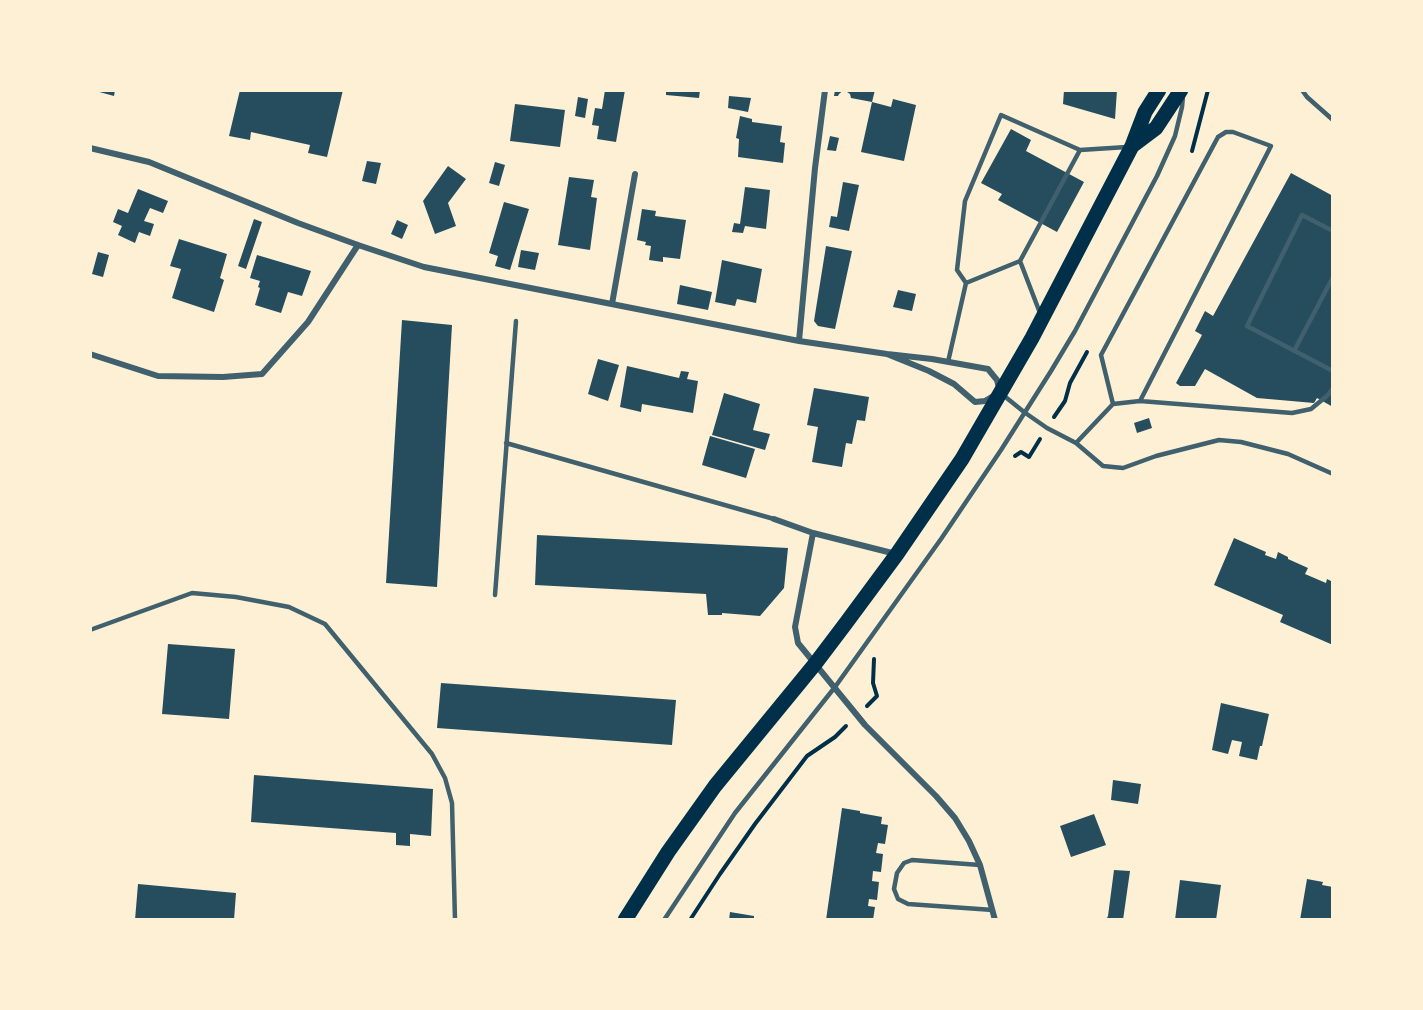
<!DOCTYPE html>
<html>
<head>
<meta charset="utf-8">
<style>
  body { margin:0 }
  #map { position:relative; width:1423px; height:1010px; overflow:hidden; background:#fdf0d5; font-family:"Archivo Narrow",sans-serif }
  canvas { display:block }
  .frame { position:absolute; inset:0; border:92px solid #fdf0d5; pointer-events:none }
</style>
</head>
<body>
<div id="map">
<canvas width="1423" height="1010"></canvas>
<div class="frame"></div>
</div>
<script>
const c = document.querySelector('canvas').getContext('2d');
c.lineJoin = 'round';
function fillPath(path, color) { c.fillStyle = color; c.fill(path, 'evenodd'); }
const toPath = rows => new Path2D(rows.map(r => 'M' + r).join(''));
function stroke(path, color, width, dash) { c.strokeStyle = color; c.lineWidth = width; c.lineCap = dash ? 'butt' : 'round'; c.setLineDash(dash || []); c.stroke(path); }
const building = toPath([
  [92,90,115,90,114,96],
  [240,90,343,90,327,157,308,153,310,145,251,132,250,140,229,136],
  [605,90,625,90,616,142,597,139,599,126,592,125,595,108,602,109],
  [666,90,700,90,699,98,666,95],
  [835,90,875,90,872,102,851,98,850,94,844,90,839,94,838,96,834,96],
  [1064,90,1117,90,1115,119,1063,104],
  [729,96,751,98,748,112,728,108],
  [578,97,588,99,585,118,575,116],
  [893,99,916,105,904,161,861,152,872,102,891,107],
  [515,104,565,110,560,147,510,141],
  [740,116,752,119,752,122,782,126,780,142,785,143,783,163,738,157,739,139,736,138],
  [1011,129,1031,140,1026,151,1084,182,1057,232,998,200,1002,194,981,183],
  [830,136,839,138,836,151,827,150],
  [367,161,381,163,376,184,362,181],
  [495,162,505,165,499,186,489,183],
  [448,166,466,179,448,203,456,226,435,234,423,201],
  [1291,173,1333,196,1333,407,1317,398,1314,403,1257,398,1205,369,1195,386,1180,386,1176,383,1202,335,1195,331,1205,311,1213,316],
  [569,177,594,180,591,197,597,198,590,250,558,245],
  [843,182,859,185,849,231,829,227,831,216,837,217],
  [745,187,770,190,766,229,745,226,743,233,732,232,734,223,740,224],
  [138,189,168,201,163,213,150,208,144,221,154,224,150,236,139,232,135,243,118,235,122,226,113,222,118,209,128,213],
  [504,202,529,209,510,270,495,266,498,256,489,253],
  [642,209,656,211,655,216,686,220,680,259,663,257,663,262,649,260,651,246,645,245,646,242,637,240],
  [254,219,262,222,246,269,238,266],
  [397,220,408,225,402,239,391,234],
  [179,239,227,254,220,278,224,280,214,312,172,298,181,269,170,266],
  [826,246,852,251,835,329,818,326,814,321],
  [521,250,539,253,535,270,518,267],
  [98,252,109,255,103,277,92,274],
  [257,255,311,271,302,296,288,292,281,313,255,305,260,288,258,287,260,281,250,278],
  [722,260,762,269,756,303,737,299,735,306,715,302],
  [680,285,712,292,708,310,677,304],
  [898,290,916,294,912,311,893,307],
  [402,320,452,325,437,587,386,583],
  [598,359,619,365,608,401,588,394],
  [627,366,679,378,681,371,689,372,687,379,698,381,693,413,642,404,641,412,620,407],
  [814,388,869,397,865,421,857,420,852,444,846,443,842,467,812,462,818,427,807,425],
  [724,393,760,404,753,430,770,434,765,450,712,435],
  [1149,418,1152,428,1137,433,1134,423],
  [710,436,755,449,746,478,702,465],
  [537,535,788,548,784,588,760,616,722,613,722,615,708,615,706,594,535,585],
  [1234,538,1266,552,1265,555,1276,559,1278,552,1288,557,1288,559,1308,568,1305,574,1326,583,1327,579,1333,582,1333,645,1280,622,1283,615,1214,585],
  [168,644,235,649,229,719,162,714],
  [441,683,676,700,672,745,437,728],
  [1221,703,1269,714,1262,746,1260,746,1257,760,1239,756,1242,742,1232,740,1228,754,1212,750],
  [254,775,433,789,431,836,410,834,410,846,396,845,396,833,251,822],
  [1113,780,1141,784,1138,804,1111,800],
  [842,808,860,811,860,813,882,817,881,824,888,825,885,844,878,843,876,853,883,854,881,872,873,871,872,881,879,882,877,900,869,899,868,906,875,907,873,920,826,920],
  [1094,814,1106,845,1071,857,1060,826],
  [1114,870,1130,871,1123,920,1106,920,1108,916],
  [1307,879,1323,882,1322,885,1333,887,1333,920,1300,920],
  [1180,880,1221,885,1216,920,1175,920],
  [138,884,236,893,234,920,135,920],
  [730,912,754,916,754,920,729,920]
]);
const path = toPath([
  [1192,151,1208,90],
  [1054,417,1065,401,1070,383,1087,352],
  [1015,456,1021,452,1029,457,1040,439],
  [867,706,877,696,873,683,874,659],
  [690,920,720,874,755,824,807,756,835,737,846,726]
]);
const service = toPath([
  [1302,90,1307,97,1333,120],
  [1333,231,1302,215,1247,326,1333,371],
  [966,283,957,270,965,201,1001,115,1080,150],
  [1040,313,1020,261,1080,150,1127,147],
  [1294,351,1333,277],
  [948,362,966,283,1020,261],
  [1003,395,1024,412,1047,428,1076,443,1103,466,1123,468,1156,456,1219,440,1241,442,1288,454,1333,474],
  [1140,401,1292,413,1311,409,1328,395,1333,388],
  [506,443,774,519],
  [1076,443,1113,404,1140,401,1271,146,1233,132,1226,132,1218,137,1101,355,1113,404],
  [495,595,516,321],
  [90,630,192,593,236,597,289,607,325,624,432,754,445,778,452,803,455,920],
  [980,865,912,860,904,863,897,873,894,889,898,899,908,904,993,910],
  [664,920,735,813,835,687,941,539,1001,450,1051,371,1075,331,1157,176,1175,136,1182,107,1183,96]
]);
const minor = toPath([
  [90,148,149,162,298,223,358,245,424,267,799,341,887,354,932,359,988,369,997,380,999,388],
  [612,304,635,174],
  [799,341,815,168,825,90],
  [90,354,158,376,223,377,262,374,308,322,358,245],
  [887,354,929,371,954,384,975,402,985,401,995,395],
  [774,519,813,533,896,554],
  [813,533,795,627,798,643,865,725,936,796,955,818,969,841,980,865,995,920]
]);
const primary = toPath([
  [1132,146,1156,128,1181,90],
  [625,920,668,852,715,786,815,664,846,623,897,554,962,459,1032,338,1132,146,1145,112,1159,90]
]);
fillPath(building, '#264d5e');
stroke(path, '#003049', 4);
stroke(service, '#3f606c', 4.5);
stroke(minor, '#3f606c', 6);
stroke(primary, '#003049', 15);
</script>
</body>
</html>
